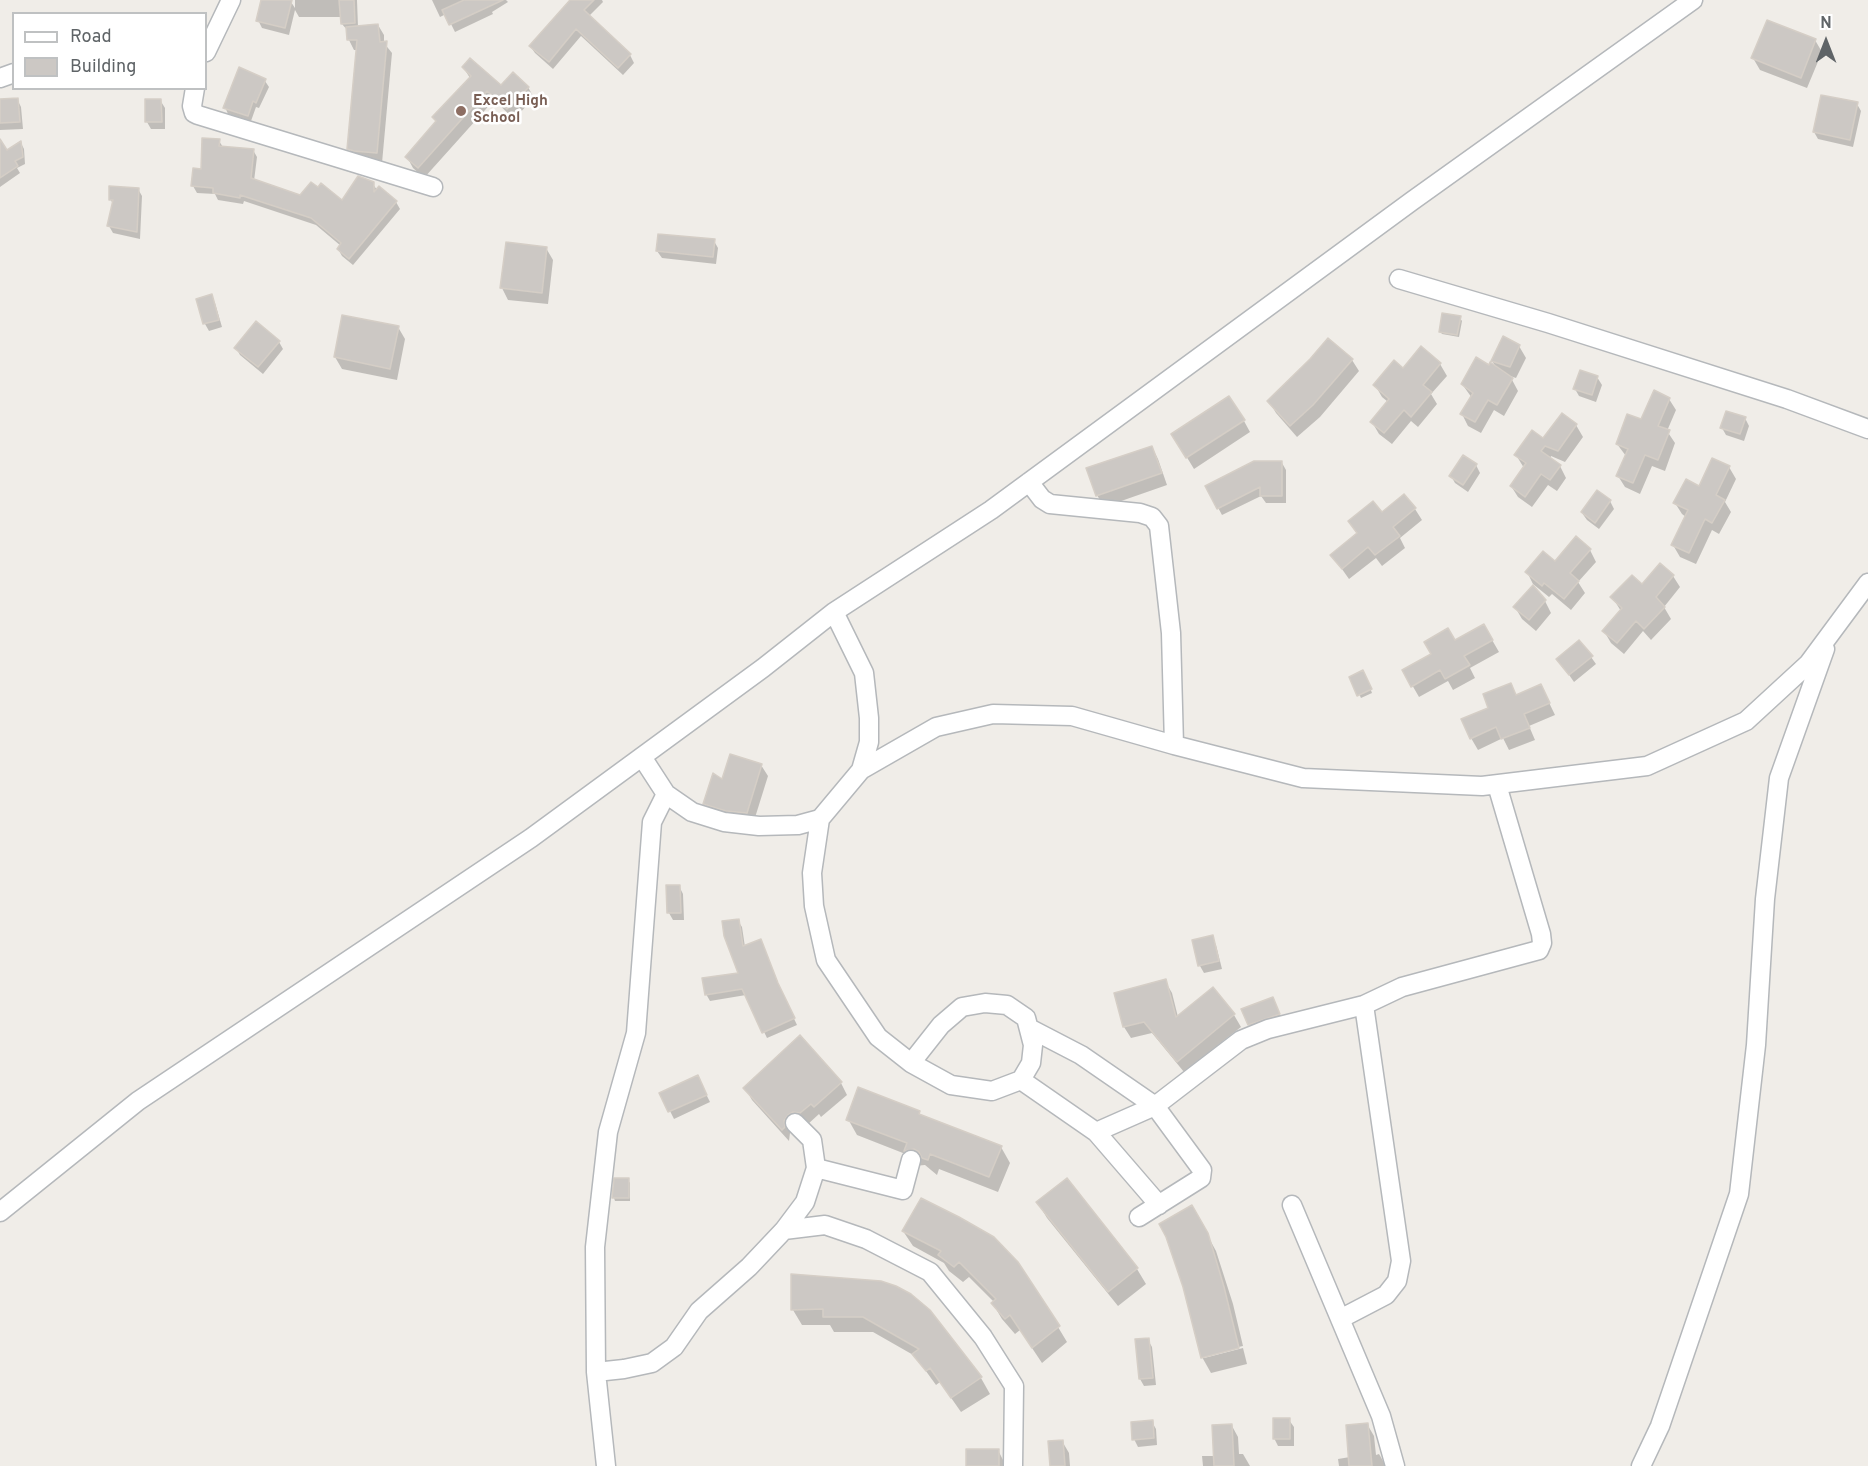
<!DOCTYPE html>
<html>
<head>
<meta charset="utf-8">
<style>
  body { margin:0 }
  #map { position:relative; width:1868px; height:1466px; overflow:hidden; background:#f0ede8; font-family:Overpass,sans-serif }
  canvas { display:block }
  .legend { position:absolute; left:12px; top:12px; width:195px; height:78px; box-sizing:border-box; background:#fff; border:2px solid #bfc1c2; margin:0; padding:8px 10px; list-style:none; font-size:18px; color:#5f6467 }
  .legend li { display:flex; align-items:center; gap:12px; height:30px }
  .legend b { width:30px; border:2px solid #bfc1c2 }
  .north { position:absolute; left:1796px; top:12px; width:60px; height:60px; -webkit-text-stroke:4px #fff; paint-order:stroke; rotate:0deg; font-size:16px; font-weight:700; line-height:24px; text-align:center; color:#5f6467 }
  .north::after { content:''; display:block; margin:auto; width:21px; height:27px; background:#5f6467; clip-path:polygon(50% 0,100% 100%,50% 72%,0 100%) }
</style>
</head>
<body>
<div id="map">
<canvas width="1868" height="1466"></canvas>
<ul class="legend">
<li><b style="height:8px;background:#fff"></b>Road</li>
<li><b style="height:16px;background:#ccc8c4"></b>Building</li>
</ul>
<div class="north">N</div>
</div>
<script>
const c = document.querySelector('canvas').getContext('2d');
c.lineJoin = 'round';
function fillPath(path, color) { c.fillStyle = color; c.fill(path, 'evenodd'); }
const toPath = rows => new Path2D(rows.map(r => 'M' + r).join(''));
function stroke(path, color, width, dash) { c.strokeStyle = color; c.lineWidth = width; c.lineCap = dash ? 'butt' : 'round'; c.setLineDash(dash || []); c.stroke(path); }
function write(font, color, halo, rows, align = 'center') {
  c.font = font + ' Overpass,sans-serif'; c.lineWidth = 5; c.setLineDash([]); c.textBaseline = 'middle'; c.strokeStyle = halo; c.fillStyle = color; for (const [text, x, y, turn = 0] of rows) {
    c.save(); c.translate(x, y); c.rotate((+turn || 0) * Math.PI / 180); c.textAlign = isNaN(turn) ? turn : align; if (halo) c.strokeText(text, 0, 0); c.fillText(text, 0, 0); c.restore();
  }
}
const shadow = toPath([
  [263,0,291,2,295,8,295,0,357,0,358,27,378,25,384,35,384,43,392,53,382,163,355,159,349,149,357,50,354,50,349,40,348,31,342,24,342,17,299,17,295,10,289,35,262,28,258,20],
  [432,0,506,0,508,2,492,12,493,14,455,32,446,14,440,17],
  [573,0,602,0,603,2,588,17,630,55,634,63,623,75,581,36,553,69,535,53,530,46],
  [1815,40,1822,52,1807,88,1760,70,1753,58],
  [463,67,501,87,528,87,534,98,514,119,494,100,424,178,413,168,407,157,437,123,434,118,470,78],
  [265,81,269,87,259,108,256,107,251,121,228,114,225,107],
  [17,99,21,107,23,129,0,130,0,100],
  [146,100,160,100,165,108,165,129,151,129,147,122],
  [1857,104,1861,111,1853,147,1818,139,1814,132],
  [219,141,223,147,253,150,257,157,254,181,300,197,343,203,373,184,377,190,379,188,396,202,400,209,353,265,342,256,338,249,341,246,316,225,244,201,243,204,218,200,215,194,197,193,193,186],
  [21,143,24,149,25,164,17,168,20,173,0,187,0,157],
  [138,189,142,196,140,239,113,233,109,226,113,205,111,200],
  [714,241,718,248,716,264,662,258,657,251],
  [546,248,553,260,548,304,508,300,502,288],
  [211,296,215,303,222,327,209,331,205,324,198,300],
  [1460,318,1462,321,1459,337,1442,334,1440,331],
  [398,327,405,339,397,380,342,369,335,357],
  [279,342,283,349,263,374,240,355,236,348],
  [1519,346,1526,358,1516,378,1510,376,1518,391,1504,416,1494,410,1481,433,1468,426,1462,414,1472,398,1462,384,1497,369,1492,361],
  [1352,360,1359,371,1320,417,1297,437,1276,413,1269,401],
  [1440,364,1447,376,1431,394,1437,404,1418,427,1411,421,1392,444,1379,434,1372,422,1388,402,1382,397,1375,385,1403,370],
  [1597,377,1602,385,1596,402,1579,396,1575,389],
  [1669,399,1676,410,1667,431,1675,443,1665,471,1652,466,1640,494,1625,487,1618,476,1626,456,1617,444],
  [1745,418,1749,426,1744,441,1726,435,1722,428],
  [1244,421,1250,432,1194,469,1180,446],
  [1576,425,1583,437,1565,462,1551,456,1550,459,1560,466,1566,478,1557,491,1548,485,1532,507,1518,497,1511,486,1524,468,1516,455],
  [1152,447,1158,459,1167,485,1104,507,1097,495],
  [1282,463,1286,470,1286,503,1266,503,1261,496,1222,515,1207,487],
  [1476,465,1480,473,1468,492,1455,483,1451,476],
  [1729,467,1736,479,1725,502,1731,512,1719,534,1712,530,1696,564,1680,557,1673,545,1686,517,1682,514,1675,503],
  [1610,501,1614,509,1599,529,1587,520,1582,513],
  [1415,509,1422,520,1400,538,1405,548,1382,566,1376,558,1349,579,1332,555,1357,534,1350,521],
  [1590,550,1596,562,1578,582,1585,593,1571,610,1552,594,1549,597,1533,584,1527,572],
  [1673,576,1680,587,1664,607,1671,619,1651,640,1643,631,1624,654,1611,643,1604,631,1621,611,1612,597],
  [1545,601,1551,613,1536,631,1522,619,1515,607],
  [1484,626,1499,652,1470,668,1475,678,1453,690,1448,681,1419,697,1404,671],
  [1591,657,1596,664,1574,682,1558,659],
  [1365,675,1372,693,1361,698,1351,677],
  [1511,685,1517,696,1541,686,1555,715,1529,726,1535,740,1509,750,1503,738,1478,750,1471,738,1490,708],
  [761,765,768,776,753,824,711,814,705,803,723,782],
  [679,886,683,894,684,920,673,920,669,913],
  [738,921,742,927,745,947,781,991,797,1025,767,1038,746,995,710,1001,706,994,740,974],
  [1212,937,1216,945,1222,969,1204,973,1200,966,1194,942],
  [1165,981,1172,993,1178,1017,1213,990,1234,1015,1241,1027,1184,1072,1152,1033,1131,1038,1124,1027],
  [1276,1006,1283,1022,1253,1032,1249,1024],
  [800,1037,841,1083,847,1095,821,1117,819,1114,807,1125,794,1126,790,1133,789,1141,752,1100,745,1088],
  [701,1084,710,1102,674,1119,661,1093],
  [919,1112,922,1117,1001,1147,1010,1163,998,1192,939,1169,937,1175,925,1165,914,1166,908,1155,857,1135,848,1119],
  [628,1180,630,1183,630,1201,615,1201,614,1198],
  [921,1200,1058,1327,1067,1342,1042,1363,1020,1330,1015,1334,1002,1319,993,1304,995,1303,969,1277,963,1282,949,1271,944,1263,913,1246,903,1231],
  [1038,1203,1137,1269,1146,1284,1118,1306,1047,1218],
  [1192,1207,1216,1251,1233,1304,1243,1346,1204,1355,1204,1358,1243,1348,1247,1364,1211,1373,1202,1357,1185,1287],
  [896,1287,929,1311,981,1378,990,1394,961,1412,940,1382,936,1385,915,1356,873,1332,834,1332,830,1325,802,1325,793,1310],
  [1148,1340,1152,1347,1156,1385,1144,1386,1140,1379],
  [1289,1420,1294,1427,1294,1446,1278,1446,1274,1438],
  [1152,1422,1156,1429,1157,1445,1138,1447,1134,1439],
  [1367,1424,1374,1436,1376,1455,1379,1454,1386,1466,1339,1466,1338,1459,1350,1457],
  [1232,1426,1238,1437,1239,1454,1243,1454,1250,1466,1203,1466,1202,1456,1215,1456],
  [1062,1441,1069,1453,1070,1466,1051,1466],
  [998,1450,1003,1460,1004,1466,968,1466]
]);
const building = toPath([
  [261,0,292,0,285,28,256,21,261,0],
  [339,0,354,0,355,23,341,24,339,0],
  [464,0,503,0,449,25,442,10,464,0],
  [570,0,594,0,584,10,631,54,618,68,576,29,549,62,529,46,570,0],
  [1767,20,1816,39,1801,78,1751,58,1767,20],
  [378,24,380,42,387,41,377,153,354,151,347,149,357,40,347,40,346,27,378,24],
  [470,58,501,85,513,72,529,87,507,109,487,91,418,168,405,157,436,121,432,117,471,76,462,67,470,58],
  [239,67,266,79,256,103,253,101,248,116,223,108,239,67],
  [1821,95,1858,102,1850,140,1813,132,1821,95],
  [18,98,20,122,0,123,0,99,18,98],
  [145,99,161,99,162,122,145,122,145,99],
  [202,138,220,139,219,146,254,149,251,178,300,195,311,182,318,187,321,183,342,200,358,176,374,182,374,192,379,186,397,201,349,259,337,249,341,243,311,218,240,195,240,198,213,193,213,188,191,186,193,168,201,169,202,138],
  [0,139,7,150,21,141,23,157,15,161,18,166,0,178,0,139],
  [109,186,139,188,137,232,107,226,113,200,109,200,109,186],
  [658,234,715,239,713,257,656,251,658,234],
  [506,242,547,247,542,293,500,288,506,242],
  [212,294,219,320,203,324,196,299,212,294],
  [1442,313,1461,316,1457,335,1439,332,1442,313],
  [342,315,399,326,390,369,334,357,342,315],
  [256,321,280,341,258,367,234,348,256,321],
  [1503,336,1520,345,1510,367,1491,361,1503,336],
  [1328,338,1353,359,1313,405,1290,426,1267,401,1310,359,1328,338],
  [1421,346,1441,363,1423,385,1432,392,1411,417,1404,410,1384,433,1370,422,1389,399,1373,385,1394,360,1403,368,1421,346],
  [1476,357,1489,365,1490,362,1513,378,1497,405,1488,400,1475,422,1460,414,1473,393,1461,384,1476,357],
  [1580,370,1598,376,1592,395,1573,389,1580,370],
  [1654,390,1670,398,1658,426,1670,430,1658,460,1645,455,1633,483,1616,476,1628,449,1616,444,1627,414,1641,419,1654,390],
  [1229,396,1245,420,1186,458,1171,434,1229,396],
  [1726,411,1746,417,1740,434,1720,428,1726,411],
  [1562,413,1577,424,1558,451,1545,446,1541,451,1561,465,1550,480,1541,474,1525,497,1510,486,1526,463,1514,455,1532,430,1543,438,1562,413],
  [1152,446,1162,473,1096,496,1086,468,1152,446],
  [1463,455,1477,464,1463,485,1449,476,1463,455],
  [1712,458,1730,466,1716,495,1725,500,1712,523,1705,519,1689,553,1671,545,1688,510,1673,503,1686,479,1699,486,1712,458],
  [1254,461,1282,461,1282,496,1260,496,1260,487,1217,509,1205,486,1254,461],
  [1597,490,1611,500,1595,523,1581,512,1597,490],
  [1404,494,1416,508,1393,527,1400,536,1375,555,1368,547,1342,569,1330,555,1357,533,1348,521,1373,501,1382,512,1404,494],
  [1576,536,1591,549,1570,573,1579,581,1564,599,1544,583,1542,586,1525,572,1543,551,1555,561,1576,536],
  [1660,563,1674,575,1656,597,1665,607,1644,629,1636,621,1617,643,1602,631,1622,608,1610,597,1632,575,1642,584,1660,563],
  [1533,585,1546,600,1529,620,1513,607,1533,585],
  [1484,624,1493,640,1464,656,1470,665,1445,679,1440,670,1411,687,1402,670,1431,654,1424,642,1448,628,1455,640,1484,624],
  [1579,640,1593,656,1569,675,1556,659,1579,640],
  [1363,670,1372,689,1357,696,1349,677,1363,670],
  [1511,683,1516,695,1541,684,1550,703,1524,714,1530,728,1501,739,1496,727,1470,739,1461,719,1488,708,1483,694,1511,683],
  [730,754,762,764,747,813,726,811,703,804,713,773,722,779,730,754],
  [666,885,680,885,681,913,667,913,666,885],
  [739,919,743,946,761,939,778,983,795,1018,762,1033,742,989,705,995,702,978,738,973,724,936,722,921,739,919],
  [1213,935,1219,961,1198,966,1192,940,1213,935],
  [1166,979,1176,1017,1213,987,1235,1014,1177,1062,1144,1022,1123,1027,1114,993,1166,979],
  [1273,997,1280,1014,1248,1025,1241,1009,1273,997],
  [800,1035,842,1082,814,1107,811,1104,800,1113,793,1112,788,1115,784,1121,785,1127,782,1130,743,1088,800,1035],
  [698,1075,707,1095,668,1112,659,1093,698,1075],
  [858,1087,920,1111,919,1114,1002,1146,989,1177,930,1154,928,1160,922,1158,919,1152,914,1149,904,1151,907,1143,846,1120,858,1087],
  [614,1178,629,1178,629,1198,612,1198,614,1178],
  [1067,1178,1138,1268,1108,1292,1036,1202,1067,1178],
  [921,1198,959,1217,994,1237,1018,1262,1060,1326,1032,1348,1010,1315,1005,1319,991,1303,996,1299,959,1262,954,1267,938,1255,941,1251,902,1231,921,1198],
  [1192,1205,1208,1233,1224,1287,1239,1348,1201,1358,1183,1287,1166,1237,1159,1224,1192,1205],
  [791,1274,881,1281,896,1286,911,1294,930,1310,982,1377,951,1398,930,1368,926,1371,912,1354,919,1349,863,1317,823,1317,823,1309,791,1310,791,1274],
  [1149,1338,1153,1378,1139,1379,1135,1339,1149,1338],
  [1273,1418,1290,1418,1290,1439,1273,1439,1273,1418],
  [1153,1420,1154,1438,1132,1440,1131,1422,1153,1420],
  [1368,1423,1372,1466,1349,1466,1346,1425,1368,1423],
  [1232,1424,1234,1466,1214,1466,1212,1425,1232,1424],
  [1063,1440,1065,1466,1050,1466,1048,1441,1063,1440],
  [966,1449,999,1449,999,1466,966,1466,966,1449]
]);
const minor = toPath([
  [206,52,231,0],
  [0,78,14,73],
  [195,88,192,106,194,113,198,115,433,187],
  [1399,279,1548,323,1787,399,1868,429],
  [1029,482,1042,499,1050,504,1140,513,1152,517,1159,526,1171,633,1174,745],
  [642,757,666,794,692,812,724,822,759,826,798,825,820,819,861,770,869,742,869,718,864,673,834,612],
  [861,770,936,727,993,714,1072,716,1174,745,1303,778,1482,786,1647,766,1746,721,1808,664,1868,583],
  [666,794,652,822,636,1033,608,1132,595,1247,596,1372,624,1369,652,1363,674,1347,699,1311,749,1267,784,1230,805,1202,816,1168,812,1140,795,1123],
  [820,819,812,873,814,906,826,960,878,1037,911,1063,951,1085,992,1091,1021,1080,1031,1063,1033,1045,1026,1018,1007,1005,985,1003,962,1007,941,1025,911,1063],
  [1029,1028,1081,1055,1155,1106,1202,1170,1201,1178,1139,1217],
  [1021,1080,1096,1132,1159,1205],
  [1096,1132,1155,1106,1241,1040,1268,1029,1364,1005,1402,987,1539,950,1542,943,1541,934,1497,785],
  [816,1168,903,1190,911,1160],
  [1292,1205,1381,1416,1395,1466],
  [0,1212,138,1101,531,838,763,668,834,612,991,510,1412,201,1693,0],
  [784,1230,825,1225,866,1239,930,1272,983,1337,1014,1386,1013,1466],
  [1340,1319,1386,1295,1397,1281,1401,1261,1364,1005],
  [596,1372,606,1466],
  [1641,1466,1660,1426,1739,1194,1756,1045,1765,899,1779,778,1825,649]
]);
const markers = [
  [461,111,6,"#8d6e63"]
];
const educationNames = [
  ["Excel High",473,102],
  ["School",473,119]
];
fillPath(shadow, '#0003');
fillPath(building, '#ccc8c4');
stroke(building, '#d5cec6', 1.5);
stroke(minor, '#b5b8bb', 21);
stroke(minor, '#fff', 18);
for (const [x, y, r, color] of markers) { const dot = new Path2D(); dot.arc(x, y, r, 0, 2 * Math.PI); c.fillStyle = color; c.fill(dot); stroke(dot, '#fff', 2); }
write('bold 15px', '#785e54', '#fff', educationNames, 'left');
</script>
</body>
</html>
